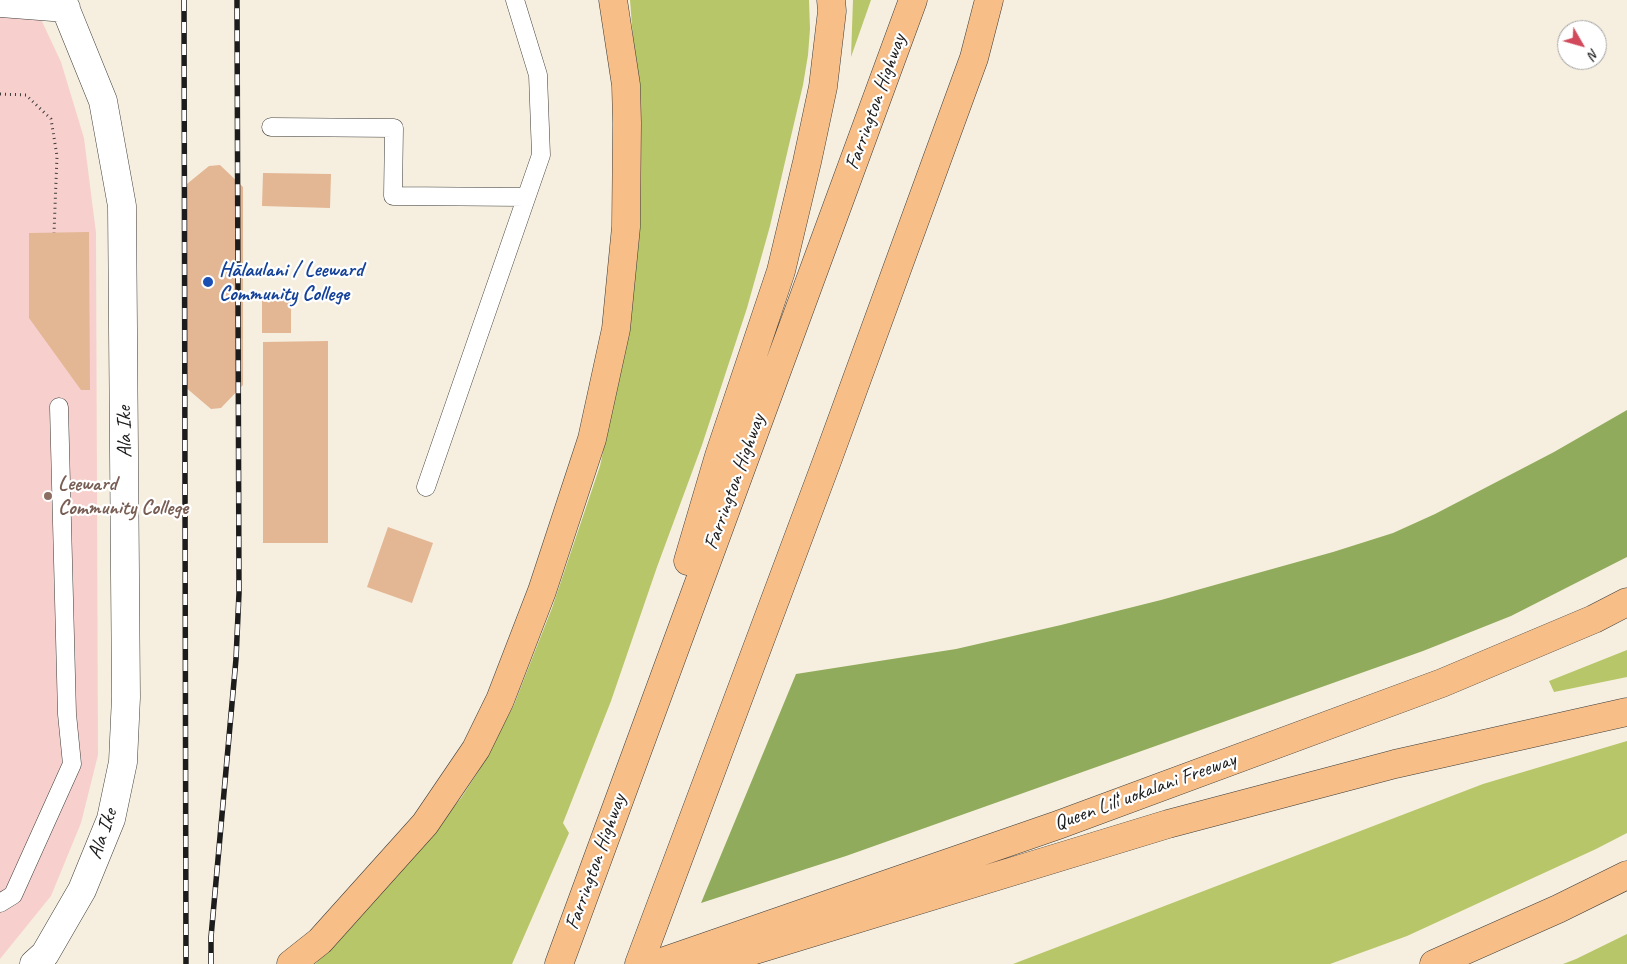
<!DOCTYPE html>
<html>
<head>
<meta charset="utf-8">
<style>
  body { margin:0 }
  #map { position:relative; width:1627px; height:964px; overflow:hidden; background:#f6efdf; font-family:Caveat,sans-serif }
  canvas { display:block }
  .north { position:absolute; left:1557px; top:20px; width:50px; height:50px; box-sizing:border-box; background:#fff; border:1px solid #a4a4a4; border-radius:50%; rotate:128deg; font-size:14px; font-weight:700; line-height:20px; text-align:center; color:#1c1c1c }
  .north::after { content:''; display:block; margin:auto; width:18px; height:22px; background:#d1495b; clip-path:polygon(50% 0,100% 100%,50% 72%,0 100%) }
</style>
</head>
<body>
<div id="map">
<canvas width="1627" height="964"></canvas>
<div class="north">N</div>
</div>
<script>
const c = document.querySelector('canvas').getContext('2d');
c.lineJoin = 'round';
function fillPath(path, color) { c.fillStyle = color; c.fill(path, 'evenodd'); }
const toPath = rows => new Path2D(rows.map(r => 'M' + r).join(''));
function stroke(path, color, width, dash) { c.strokeStyle = color; c.lineWidth = width; c.lineCap = dash ? 'butt' : 'round'; c.setLineDash(dash || []); c.stroke(path); }
function write(font, color, halo, rows, align = 'center') {
  c.font = font + ' Caveat,sans-serif'; c.lineWidth = 4.5; c.setLineDash([]); c.textBaseline = 'middle'; c.strokeStyle = halo; c.fillStyle = color; for (const [text, x, y, turn = 0] of rows) {
    c.save(); c.translate(x, y); c.rotate((+turn || 0) * Math.PI / 180); c.textAlign = isNaN(turn) ? turn : align; if (halo) c.strokeText(text, 0, 0); c.fillText(text, 0, 0); c.restore();
  }
}
const built = toPath([
  [0,0,32,0,61,62,84,138,96,233,98,755,81,823,51,896,0,959]
]);
const green = toPath([
  [630,0,809,0,810,29,808,55,803,85,770,226,747,308,702,445,657,567,611,701,563,823,569,833,512,964,315,964,338,942,401,871,461,798,478,772,514,705,526,674,552,608,600,466,628,334,639,239,640,130],
  [853,0,871,0,851,57],
  [1627,650,1627,677,1554,692,1549,681],
  [1627,741,1627,833,1596,849,1407,936,1330,964,1013,964,1483,784],
  [1627,934,1627,964,1563,964,1576,959]
]);
const forest = toPath([
  [1627,410,1627,557,1511,616,1423,651,846,856,701,903,796,674,956,649,1061,625,1161,600,1333,552,1393,533,1435,514,1554,452]
]);
const building = toPath([
  [220,165,243,187,243,385,221,408,211,409,184,386,182,188,209,166],
  [263,173,331,174,330,208,262,206],
  [89,232,90,390,81,390,29,318,29,233],
  [262,298,291,298,291,333,262,333],
  [328,341,328,543,263,543,263,342],
  [388,527,433,543,412,603,367,587]
]);
const path = toPath([
  [0,94,26,95,51,119,57,156,54,233]
]);
const lane = toPath([
  [271,127,394,128,393,196,526,197],
  [426,487,541,155,538,75,515,0],
  [0,903,13,895,72,764,67,714,59,407]
]);
const street = toPath([
  [0,3,66,8],
  [34,964,45,954,82,890,111,819,123,762,126,697,122,206,103,101,62,0]
]);
const primary = toPath([
  [688,561,719,456,781,271,807,162,823,87,832,11,831,0],
  [559,964,913,0],
  [639,964,827,461,974,58,989,0]
]);
const highway = toPath([
  [291,964,320,941,425,824,476,749,500,700,542,591,592,439,616,329,626,227,627,123,626,85,613,0],
  [656,964,1058,825,1442,683,1594,619,1627,602],
  [709,964,1168,824,1395,764,1627,712],
  [1434,964,1558,909,1627,875]
]);
const rail = toPath([
  [184,0,186,964],
  [211,964,211,937,236,659,239,593,237,0]
]);
const markers = [
  [208,282,6,"#1a4fb4"],
  [48,496,5,"#8d6e63"]
];
const streetNames = [
  ["Farrington Highway",876,102,-70],
  ["Ala Ike",125,432,-91],
  ["Farrington Highway",735,482,-70],
  ["Queen Liliʻuokalani Freeway",1145,792,-20],
  ["Ala Ike",103,834,-71],
  ["Farrington Highway",596,862,-70]
];
const transitNames = [
  ["Hālaulani / Leeward",219,270],
  ["Community College",219,294]
];
const educationNames = [
  ["Leeward",58,484],
  ["Community College",58,508]
];
fillPath(built, '#f7d0ce');
fillPath(green, '#b7c668');
fillPath(forest, '#91ab5c');
fillPath(building, '#e3b694');
stroke(lane, '#3d3c39', 19);
stroke(street, '#3d3c39', 29);
stroke(primary, '#3d3c39', 29);
stroke(highway, '#3d3c39', 29);
stroke(path, '#3d3c39', 3, [1, 4]);
stroke(lane, '#fff', 18);
stroke(street, '#fff', 28);
stroke(primary, '#f7be87', 28);
stroke(highway, '#f7be87', 28);
stroke(rail, '#1c1c1c', 5.5);
stroke(rail, '#fff', 4, [11]);
for (const [x, y, r, color] of markers) { const dot = new Path2D(); dot.arc(x, y, r, 0, 2 * Math.PI); c.fillStyle = color; c.fill(dot); stroke(dot, '#fff', 2); }
write('21px', '#1c1c1c', '#fff', streetNames);
write('bold 21px', '#164399', '#fff', transitNames, 'left');
write('bold 21px', '#785e54', '#fff', educationNames, 'left');
</script>
</body>
</html>
